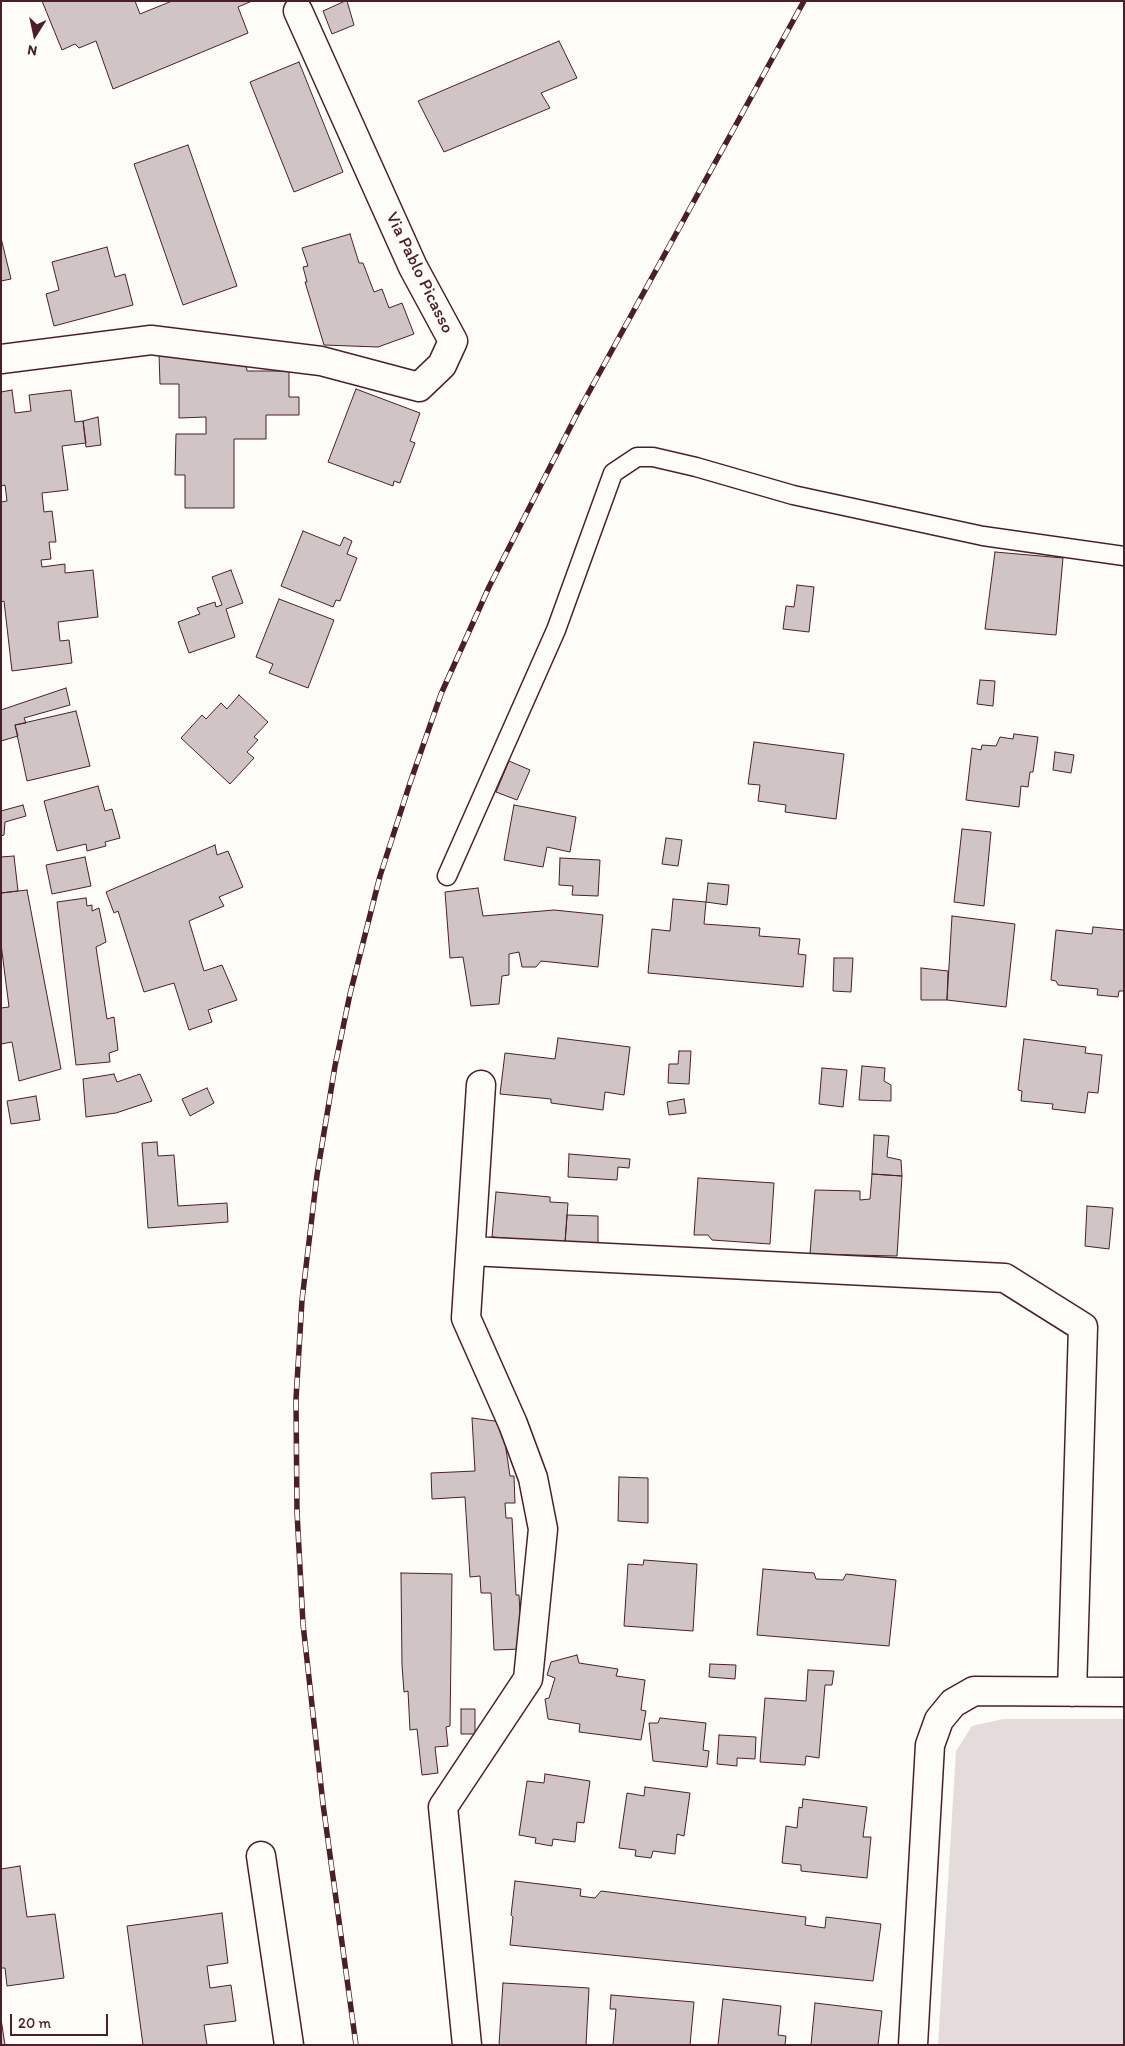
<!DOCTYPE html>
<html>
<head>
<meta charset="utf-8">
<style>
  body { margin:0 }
  #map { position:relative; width:1125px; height:2046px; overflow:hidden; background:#fdfcf7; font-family:Itim,sans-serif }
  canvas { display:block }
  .frame { position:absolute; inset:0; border:2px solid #4a1f2b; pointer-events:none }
  .north { position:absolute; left:10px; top:10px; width:50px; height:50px; -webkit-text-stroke:4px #fdfcf7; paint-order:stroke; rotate:190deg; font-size:14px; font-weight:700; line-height:20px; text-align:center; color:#4a1f2b }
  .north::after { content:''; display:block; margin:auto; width:18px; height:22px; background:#4a1f2b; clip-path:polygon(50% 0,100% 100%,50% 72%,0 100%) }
  .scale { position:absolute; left:10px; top:2014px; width:98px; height:22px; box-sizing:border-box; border:2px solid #4a1f2b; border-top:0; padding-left:6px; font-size:15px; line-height:18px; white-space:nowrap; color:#4a1f2b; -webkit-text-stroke:4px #fdfcf7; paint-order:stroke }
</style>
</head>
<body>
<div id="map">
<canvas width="1125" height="2046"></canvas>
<div class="frame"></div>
<div class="north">N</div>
<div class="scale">20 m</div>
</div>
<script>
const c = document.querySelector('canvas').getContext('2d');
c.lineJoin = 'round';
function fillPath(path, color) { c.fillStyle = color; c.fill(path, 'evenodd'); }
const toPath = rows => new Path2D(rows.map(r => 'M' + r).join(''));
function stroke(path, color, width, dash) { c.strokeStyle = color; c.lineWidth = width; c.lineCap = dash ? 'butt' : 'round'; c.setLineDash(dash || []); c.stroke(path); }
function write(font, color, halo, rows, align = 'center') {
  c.font = font + ' Itim,sans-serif'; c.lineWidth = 4.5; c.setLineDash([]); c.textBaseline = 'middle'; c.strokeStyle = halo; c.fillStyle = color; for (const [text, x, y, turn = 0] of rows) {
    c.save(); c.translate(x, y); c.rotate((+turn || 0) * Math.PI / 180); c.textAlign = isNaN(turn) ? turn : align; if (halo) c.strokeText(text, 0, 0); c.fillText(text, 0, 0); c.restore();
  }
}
const green = toPath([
  [1003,1719,1124,1719,1124,2045,938,2045,956,1751,972,1726]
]);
const building = toPath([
  [42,1,135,1,140,14,172,1,252,1,238,7,248,33,113,89,96,41,79,48,75,44,62,50,42,1],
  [345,1,347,1,354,25,332,34,323,11,345,1],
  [559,41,577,78,541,93,550,108,444,152,418,101,559,41],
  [299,62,343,172,294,192,250,82,299,62],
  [188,145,237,286,183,305,134,164,188,145],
  [350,234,359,263,363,263,374,292,382,289,389,308,402,303,414,334,378,347,324,345,305,282,307,282,303,267,308,266,302,248,350,234],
  [1,238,11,279,1,281,1,238],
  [107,247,115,277,125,274,133,305,54,326,46,294,59,290,52,262,107,247],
  [159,354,246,363,247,371,289,371,289,397,299,397,299,415,266,415,266,439,234,439,234,508,185,508,185,475,175,475,176,434,206,434,206,417,179,418,179,384,160,384,159,354],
  [356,389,420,413,410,441,415,443,400,483,394,481,393,486,328,462,356,389],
  [12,390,15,413,31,411,29,395,71,390,75,422,83,421,86,443,62,446,68,490,42,493,44,512,52,511,56,542,49,542,51,559,41,560,42,567,65,564,65,573,93,570,98,617,58,622,60,641,69,640,72,663,12,671,4,601,1,602,1,502,7,501,5,485,1,486,1,392,12,390],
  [98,417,101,445,86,447,83,421,98,417],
  [303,531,340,546,344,537,352,541,347,554,357,558,340,601,336,600,333,607,281,586,303,531],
  [995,552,1063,558,1056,635,985,629,995,552],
  [231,570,243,603,226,609,235,637,189,653,178,622,200,614,197,608,215,602,216,607,222,605,212,577,231,570],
  [797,585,814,587,809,632,783,629,786,606,794,607,797,585],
  [279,599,334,620,308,688,269,673,273,664,256,657,279,599],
  [980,680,995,681,993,706,977,704,980,680],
  [66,688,70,705,24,718,26,723,15,725,18,736,1,741,1,710,66,688],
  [239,695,268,722,254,737,258,740,247,752,254,758,230,784,181,738,202,715,206,719,221,703,227,709,239,695],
  [76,711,90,766,27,781,15,725,76,711],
  [1014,734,1038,737,1033,772,1030,772,1028,787,1021,786,1019,807,966,800,972,748,981,750,982,745,996,746,1000,737,1013,739,1014,734],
  [754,742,844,754,836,819,785,812,786,805,758,801,760,785,748,784,754,742],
  [1055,752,1074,755,1071,773,1053,770,1055,752],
  [509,761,530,770,517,800,496,792,509,761],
  [98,786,105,811,112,809,120,838,105,842,106,846,87,851,86,844,57,851,44,801,98,786],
  [23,805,26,816,5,822,4,835,1,836,1,811,23,805],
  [514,805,576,817,570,852,547,847,543,867,504,860,514,805],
  [962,829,991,832,984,906,954,902,962,829],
  [666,838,682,840,678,866,662,864,666,838],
  [215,845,217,855,228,851,243,887,219,897,224,906,189,921,204,971,222,965,237,1000,208,1010,212,1022,189,1030,174,983,144,992,118,911,114,913,106,892,215,845],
  [14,856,18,891,1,893,1,857,14,856],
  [85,857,91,886,52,894,46,865,85,857],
  [560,858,600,860,598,896,572,895,573,886,559,885,560,858],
  [708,883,729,885,727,905,706,902,708,883],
  [478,888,483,916,554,910,603,915,598,967,541,961,536,967,522,967,519,952,509,954,509,975,502,976,499,1004,471,1006,463,957,450,958,445,892,478,888],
  [27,890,61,1069,19,1081,12,1042,1,1044,1,1008,9,1007,1,944,1,893,27,890],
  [86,898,87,906,92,905,92,911,99,908,106,942,96,947,107,1019,114,1017,118,1050,109,1053,110,1062,76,1065,57,902,86,898],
  [673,899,706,902,704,924,760,928,759,936,800,939,798,954,806,955,803,987,648,973,652,929,670,931,673,899],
  [952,916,1015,924,1006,1007,947,1000,952,916],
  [1093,927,1124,930,1124,991,1119,991,1118,997,1097,995,1098,989,1058,985,1056,981,1051,980,1056,930,1092,934,1093,927],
  [834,958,853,958,851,992,833,991,834,958],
  [921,968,948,971,947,1000,921,1000,921,968],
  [558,1038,630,1047,624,1095,605,1092,603,1110,551,1103,551,1099,500,1094,505,1053,555,1059,558,1038],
  [1024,1039,1086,1047,1085,1053,1102,1055,1098,1093,1088,1092,1085,1113,1052,1109,1053,1104,1021,1101,1022,1091,1018,1090,1024,1039],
  [679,1051,691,1051,689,1084,668,1083,669,1064,678,1064,679,1051],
  [862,1066,885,1068,884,1081,891,1085,891,1101,859,1100,862,1066],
  [822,1068,847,1070,843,1107,819,1104,822,1068],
  [114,1074,117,1082,140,1074,152,1101,116,1113,86,1117,83,1079,114,1074],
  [207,1088,214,1103,190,1116,182,1099,207,1088],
  [36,1096,40,1120,11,1124,7,1101,36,1096],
  [684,1099,686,1113,669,1115,667,1102,684,1099],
  [874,1135,889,1136,887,1157,901,1160,902,1176,872,1174,874,1135],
  [157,1142,158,1156,174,1155,178,1206,227,1203,228,1222,148,1228,142,1143,157,1142],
  [569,1154,630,1159,629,1168,618,1167,617,1180,568,1177,569,1154],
  [872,1174,902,1176,897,1256,810,1254,815,1190,860,1191,860,1200,870,1199,872,1174],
  [698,1178,774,1183,770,1244,712,1240,708,1235,694,1235,698,1178],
  [496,1192,550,1197,550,1202,568,1203,565,1243,492,1237,496,1192],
  [1087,1206,1113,1208,1109,1249,1085,1246,1087,1206],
  [567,1215,598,1216,598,1243,565,1243,567,1215],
  [472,1418,502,1422,510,1476,514,1476,515,1503,505,1503,506,1518,512,1518,516,1595,519,1595,522,1649,494,1650,491,1593,481,1593,480,1576,470,1577,465,1497,432,1499,431,1473,475,1471,472,1418],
  [619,1477,648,1478,648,1523,618,1521,619,1477],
  [644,1560,697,1564,693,1631,624,1626,628,1564,643,1565,644,1560],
  [763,1569,814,1573,816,1579,843,1580,846,1574,896,1580,889,1646,757,1635,763,1569],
  [401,1573,452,1574,450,1726,446,1727,448,1746,435,1747,438,1773,422,1775,417,1729,410,1730,408,1691,404,1692,402,1665,401,1573],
  [577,1655,579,1663,618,1669,616,1676,645,1680,641,1710,646,1711,641,1740,579,1732,580,1724,548,1719,545,1699,549,1698,555,1678,547,1675,551,1662,577,1655],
  [710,1664,736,1665,735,1679,709,1677,710,1664],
  [808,1670,834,1671,832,1685,825,1685,819,1758,806,1756,805,1765,760,1762,765,1698,806,1701,808,1670],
  [461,1709,475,1709,475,1734,461,1734,461,1709],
  [660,1718,706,1723,703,1750,709,1751,707,1767,653,1761,649,1723,658,1723,660,1718],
  [719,1735,756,1737,755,1759,737,1758,737,1766,717,1764,719,1735],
  [545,1774,590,1781,584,1823,577,1822,575,1842,553,1839,552,1846,535,1843,536,1838,519,1835,527,1781,544,1783,545,1774],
  [645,1787,690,1793,684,1836,677,1834,675,1854,653,1851,651,1858,635,1856,636,1850,619,1848,627,1793,644,1796,645,1787],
  [803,1799,867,1807,863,1837,871,1837,867,1878,801,1871,801,1865,782,1863,786,1826,797,1828,799,1807,802,1808,803,1799],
  [20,1866,27,1917,55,1914,64,1978,7,1986,5,1968,1,1968,1,1869,20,1866],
  [515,1881,581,1889,580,1896,595,1898,601,1891,806,1917,805,1925,825,1928,826,1917,881,1924,873,1981,510,1945,513,1917,511,1915,515,1881],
  [222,1913,228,1963,207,1966,210,1988,231,1985,236,2021,204,2025,207,2045,143,2045,127,1926,222,1913],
  [503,1983,589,1988,586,2045,499,2045,503,1983],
  [611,1995,694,2002,690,2045,613,2045,616,2009,610,2009,611,1995],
  [723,1999,781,2006,778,2035,786,2036,785,2045,718,2045,723,1999],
  [815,2003,882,2011,878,2045,811,2045,815,2003],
  [1,2019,5,2045,1,2045,1,2019]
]);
const service = toPath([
  [447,876,556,630,613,473,637,457,653,457,696,467,793,495,983,536,1124,556]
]);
const minor = toPath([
  [1,359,151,340,321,361,419,387,442,365,453,341,413,267,298,11],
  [471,1251,1005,1278,1083,1327,1072,1692],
  [261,1856,289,2045],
  [467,2045,443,1807,528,1679,543,1529,533,1478,513,1424,466,1318,481,1085],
  [913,2045,930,1745,939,1720,953,1703,974,1691,1124,1692]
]);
const rail = toPath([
  [356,2045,323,1804,303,1624,297,1512,296,1399,302,1300,317,1175,335,1066,350,994,380,876,410,783,441,694,489,587,578,412,804,1]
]);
const streetNames = [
  ["Via Pablo Picasso",419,273,64]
];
fillPath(green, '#e3dcda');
fillPath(building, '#d0c5c4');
stroke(building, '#4a1f2b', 1);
stroke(service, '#4a1f2b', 21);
stroke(minor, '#4a1f2b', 31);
stroke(service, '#fdfcf7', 18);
stroke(minor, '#fdfcf7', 28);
stroke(rail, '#4a1f2b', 5.5);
stroke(rail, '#fdfcf7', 4, [11]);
write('18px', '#4a1f2b', '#fdfcf7', streetNames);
</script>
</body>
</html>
